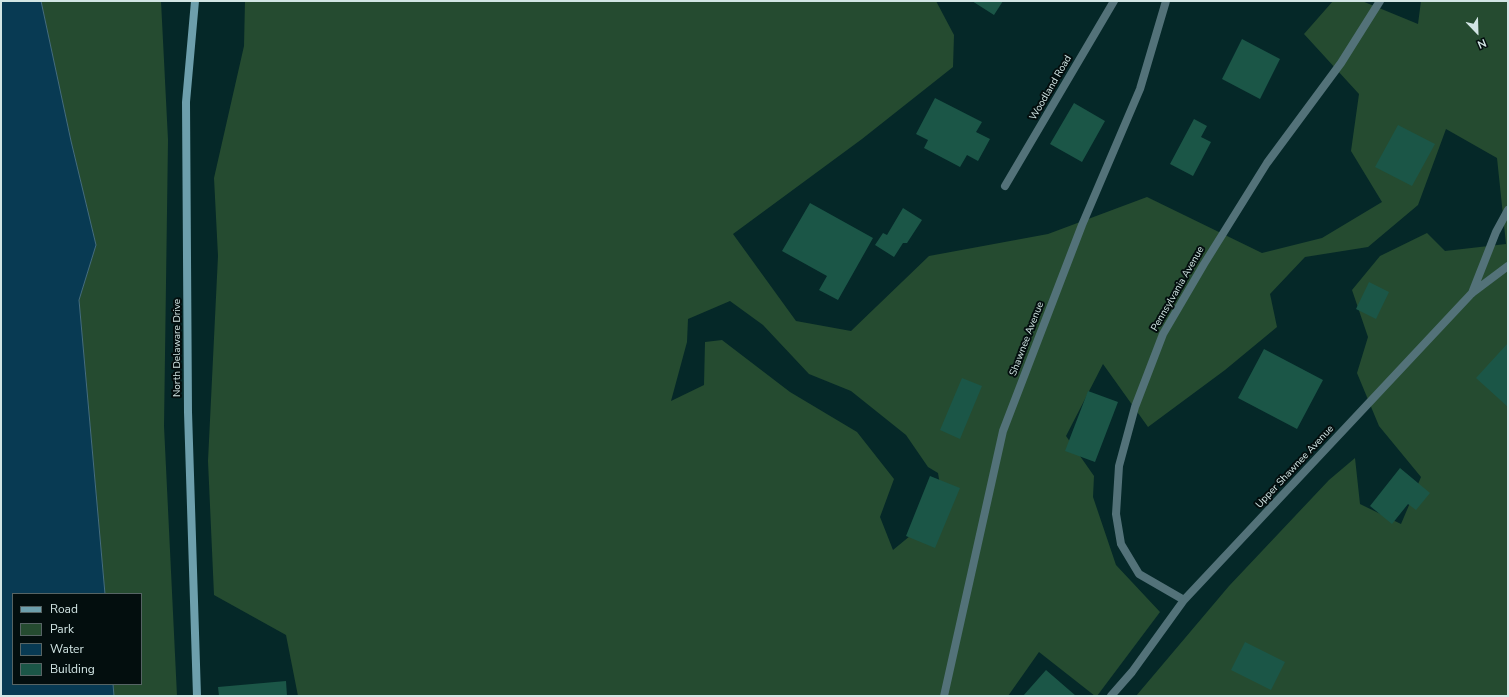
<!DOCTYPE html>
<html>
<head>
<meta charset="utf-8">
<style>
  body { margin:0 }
  #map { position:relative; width:1509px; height:697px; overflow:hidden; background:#052828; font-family:"Nunito Sans",sans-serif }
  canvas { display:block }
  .frame { position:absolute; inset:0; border:2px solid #d2e5e4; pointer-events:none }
  .legend { position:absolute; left:12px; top:593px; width:130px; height:92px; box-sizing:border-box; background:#030e0e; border:1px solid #566464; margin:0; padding:5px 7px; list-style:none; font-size:12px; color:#d2e5e4 }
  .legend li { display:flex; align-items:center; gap:8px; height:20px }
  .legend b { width:20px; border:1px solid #566464 }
  .north { position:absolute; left:1457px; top:12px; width:40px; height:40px; -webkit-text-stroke:3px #030e0e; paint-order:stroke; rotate:157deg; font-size:11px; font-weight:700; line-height:16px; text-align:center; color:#d2e5e4 }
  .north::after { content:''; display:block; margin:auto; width:14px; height:18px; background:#d2e5e4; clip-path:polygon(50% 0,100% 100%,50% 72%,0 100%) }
</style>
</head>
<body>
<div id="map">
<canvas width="1509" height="697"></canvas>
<div class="frame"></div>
<ul class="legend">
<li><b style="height:5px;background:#6d9fac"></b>Road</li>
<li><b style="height:11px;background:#254b30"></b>Park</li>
<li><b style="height:11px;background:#083a53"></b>Water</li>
<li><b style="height:11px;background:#1b5647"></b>Building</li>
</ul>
<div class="north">N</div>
</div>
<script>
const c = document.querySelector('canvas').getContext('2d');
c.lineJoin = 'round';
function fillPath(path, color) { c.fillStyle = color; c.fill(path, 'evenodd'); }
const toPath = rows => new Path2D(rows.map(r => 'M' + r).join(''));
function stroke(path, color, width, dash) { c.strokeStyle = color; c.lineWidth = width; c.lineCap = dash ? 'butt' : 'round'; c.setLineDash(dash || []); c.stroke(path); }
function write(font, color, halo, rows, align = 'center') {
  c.font = font + ' "Nunito Sans",sans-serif'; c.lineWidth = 4; c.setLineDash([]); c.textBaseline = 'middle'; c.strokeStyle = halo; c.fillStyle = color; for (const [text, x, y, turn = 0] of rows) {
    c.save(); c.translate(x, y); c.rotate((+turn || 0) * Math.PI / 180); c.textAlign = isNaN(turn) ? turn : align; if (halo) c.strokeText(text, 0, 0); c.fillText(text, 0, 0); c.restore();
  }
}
const green = toPath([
  [41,1,161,1,168,140,164,426,177,696,114,696,113,684,141,684,141,594,105,594,79,300,96,245,71,141],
  [245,1,936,1,954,35,953,67,862,139,733,234,796,321,851,331,929,256,1048,234,1147,197,1262,253,1322,238,1382,202,1351,151,1359,94,1304,34,1333,1,1362,1,1418,24,1421,1,1508,1,1508,696,1136,696,1229,586,1329,480,1355,458,1360,504,1401,524,1421,477,1379,426,1357,373,1368,337,1352,290,1380,256,1427,233,1445,251,1506,244,1497,158,1446,129,1418,205,1368,247,1305,257,1270,294,1277,327,1225,370,1148,427,1103,364,1066,436,1094,476,1093,497,1116,565,1160,612,1097,696,1095,696,1039,652,1008,696,298,696,286,635,214,595,208,461,218,256,214,178,244,46],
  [730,301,763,325,809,374,851,391,906,435,928,467,938,473,942,497,939,512,893,550,880,517,894,479,857,432,790,392,722,340,705,342,704,385,671,401,687,342,688,319]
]);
const water = toPath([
  [1,1,41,1,71,141,96,245,79,300,105,594,13,594,13,684,113,684,114,696,1,696,1,1]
]);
const building = toPath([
  [972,1,1003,1,994,15],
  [1242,39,1280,59,1260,99,1222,79],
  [935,98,982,122,976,132,990,139,978,161,967,155,960,167,924,148,928,140,916,134],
  [1074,103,1105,121,1082,162,1050,144],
  [1194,119,1207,126,1201,137,1211,142,1193,176,1170,164],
  [1398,125,1435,144,1412,186,1375,167],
  [810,203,873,238,838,300,819,290,827,276,782,251],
  [903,208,922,220,907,243,903,243,894,257,875,245,883,233,887,235],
  [1369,282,1389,292,1376,319,1356,309],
  [1508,343,1508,407,1476,378],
  [1264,349,1323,380,1297,429,1238,398],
  [962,378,982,386,960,439,940,430],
  [1088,391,1118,402,1095,462,1065,451],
  [1400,468,1430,493,1416,510,1408,504,1392,524,1370,506],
  [930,476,960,488,935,548,906,536],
  [1245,642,1285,662,1271,690,1231,670],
  [1046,670,1076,696,1023,696],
  [286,681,287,696,219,696,218,687]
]);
const minor = toPath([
  [1005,186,1114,1],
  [1472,293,1496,232,1508,210],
  [1184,600,1139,574,1121,544,1116,514,1119,466,1135,407,1163,334,1204,264,1267,163,1341,63,1380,1],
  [944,696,1003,431,1082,225,1140,89,1166,1],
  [1111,696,1132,672,1184,600,1472,293,1508,266]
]);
const secondary = toPath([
  [195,1,186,102,188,412,197,696]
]);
const streetNames = [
  ["Woodland Road",1051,88,-60],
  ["Pennsylvania Avenue",1178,289,-60],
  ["Shawnee Avenue",1027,339,-69],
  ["North Delaware Drive",178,348,-90],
  ["Upper Shawnee Avenue",1295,467,-47]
];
fillPath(green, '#254b30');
fillPath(water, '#083a53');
stroke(water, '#456d7e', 1);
fillPath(building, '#1b5647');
stroke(minor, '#537279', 8);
stroke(secondary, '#6d9fac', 8);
write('10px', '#d2e5e4', '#030e0e', streetNames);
</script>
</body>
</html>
